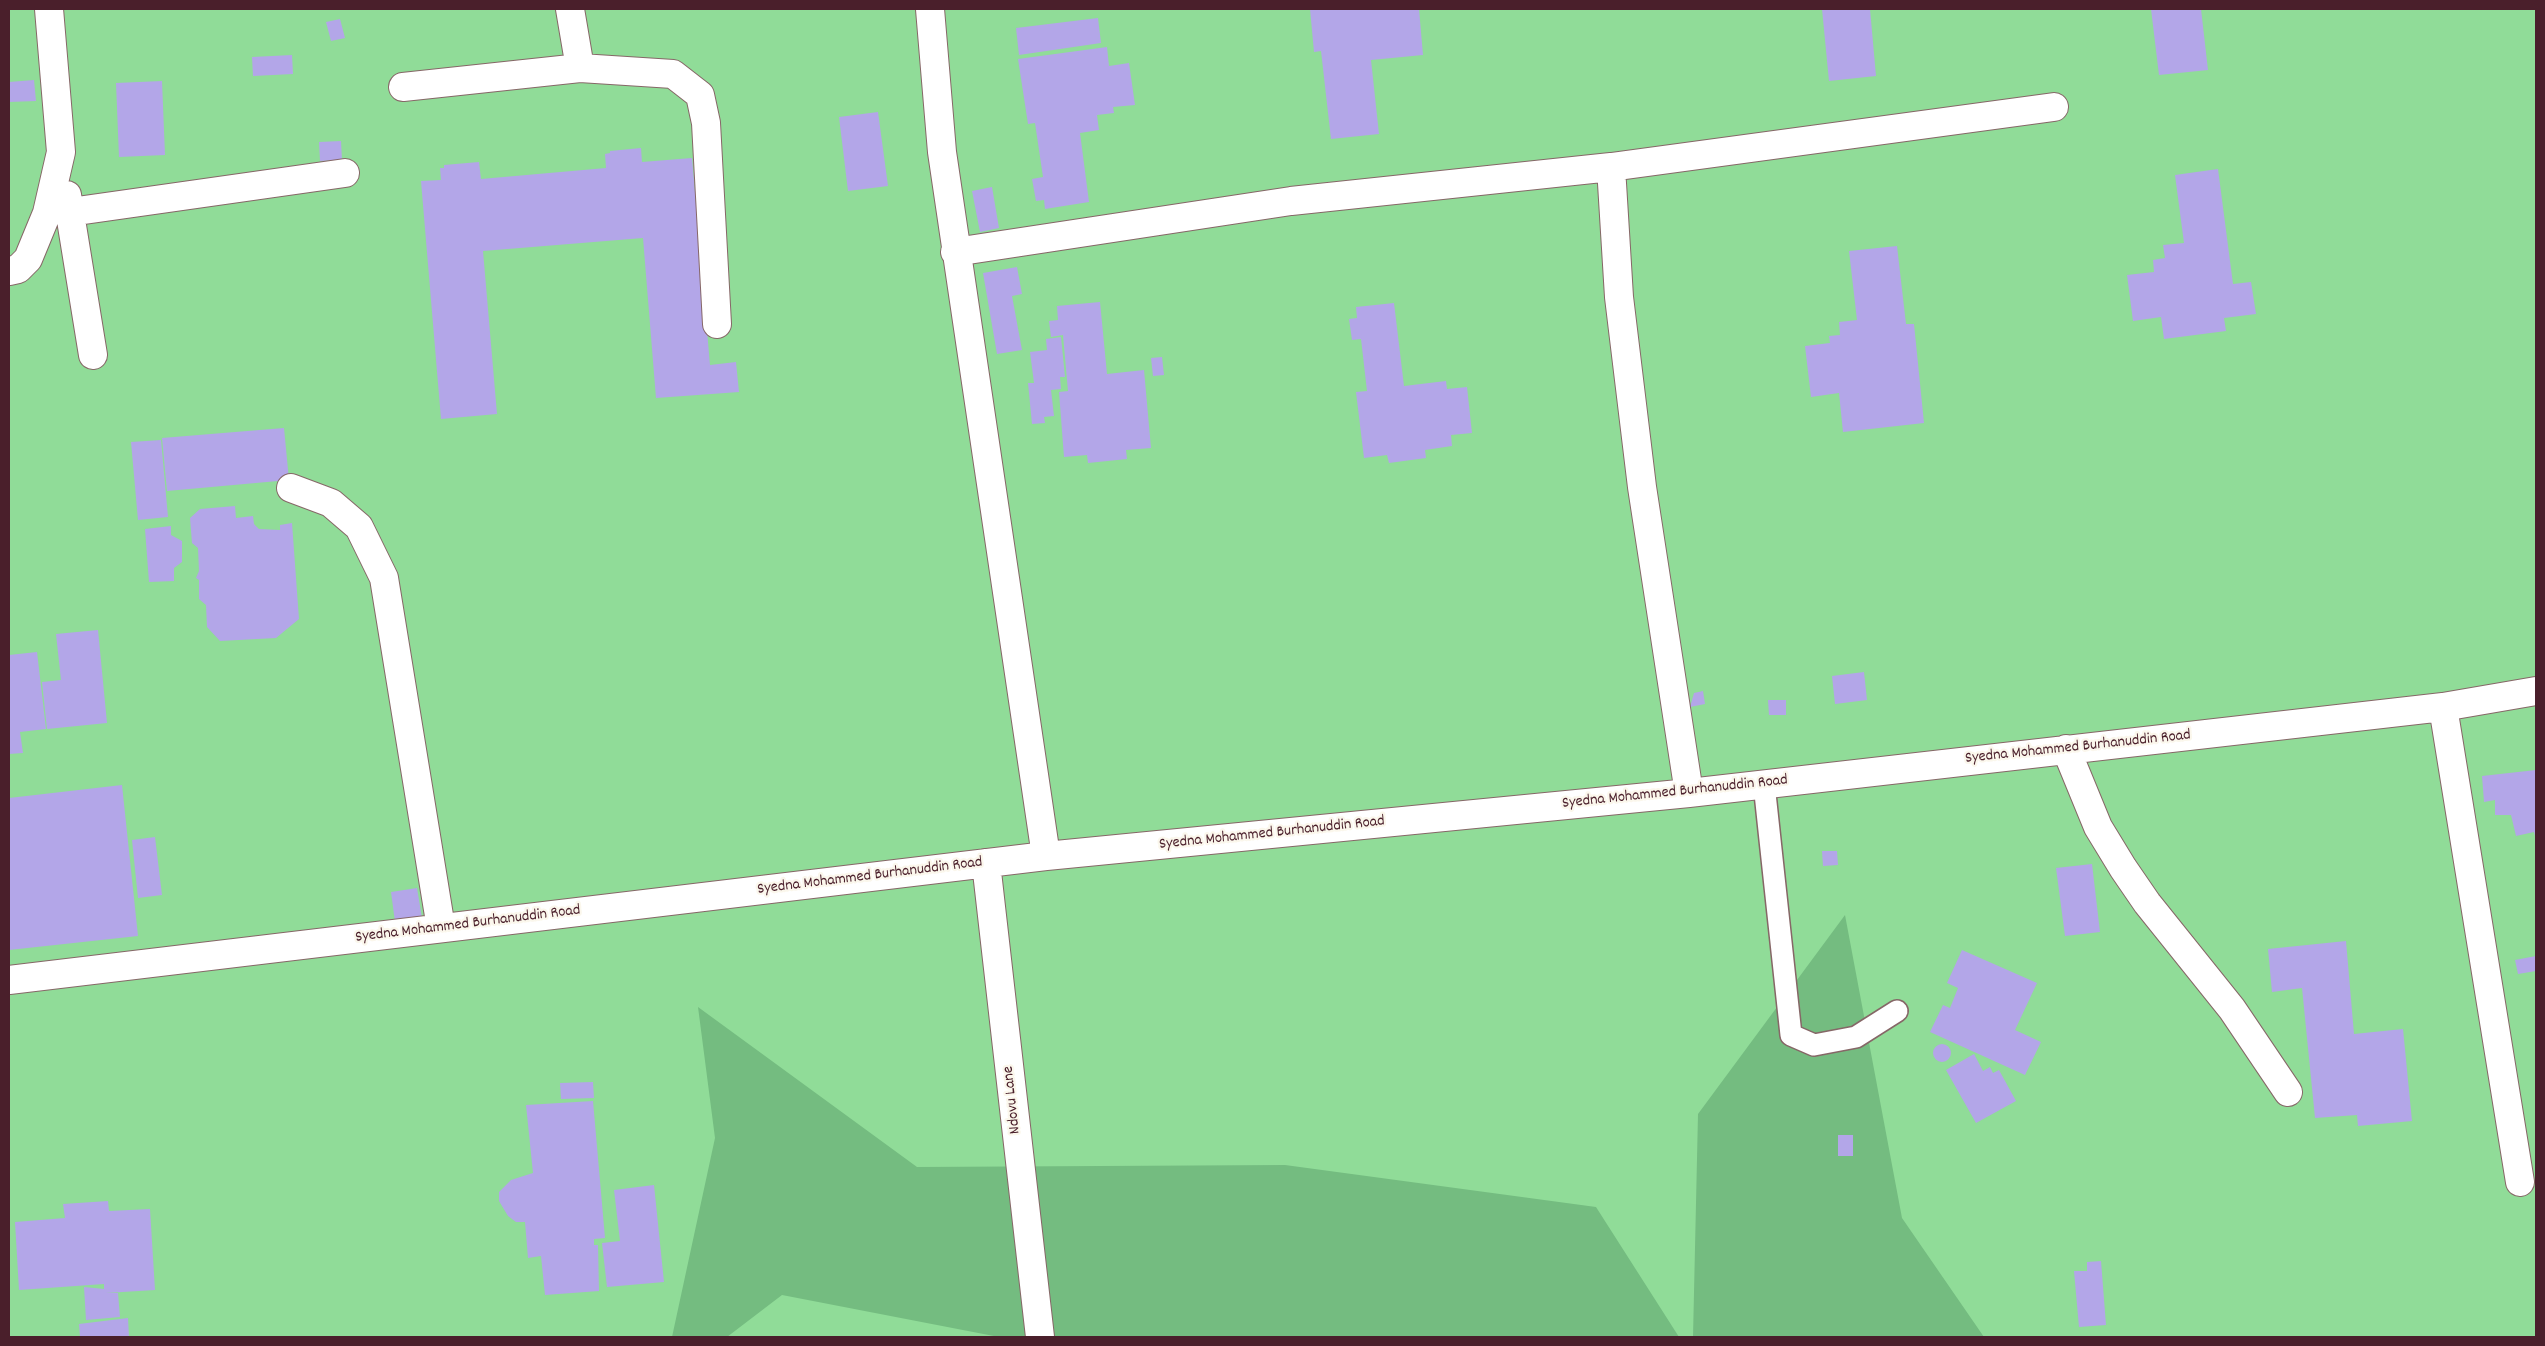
<!DOCTYPE html>
<html>
<head>
<meta charset="utf-8">
<style>
  body { margin:0 }
  #map { position:relative; width:2545px; height:1346px; overflow:hidden; background:#f5edd7; font-family:Dekko,sans-serif }
  canvas { display:block }
  .frame { position:absolute; inset:0; border:10px solid #4a1f2b; pointer-events:none }
</style>
</head>
<body>
<div id="map">
<canvas width="2545" height="1346"></canvas>
<div class="frame"></div>
</div>
<script>
const c = document.querySelector('canvas').getContext('2d');
c.lineJoin = 'round';
function fillPath(path, color) { c.fillStyle = color; c.fill(path, 'evenodd'); }
const toPath = rows => new Path2D(rows.map(r => 'M' + r).join(''));
function stroke(path, color, width, dash) { c.strokeStyle = color; c.lineWidth = width; c.lineCap = dash ? 'butt' : 'round'; c.setLineDash(dash || []); c.stroke(path); }
function write(font, color, halo, rows, align = 'center') {
  c.font = font + ' Dekko,sans-serif'; c.lineWidth = 4.5; c.setLineDash([]); c.textBaseline = 'middle'; c.strokeStyle = halo; c.fillStyle = color; for (const [text, x, y, turn = 0] of rows) {
    c.save(); c.translate(x, y); c.rotate((+turn || 0) * Math.PI / 180); c.textAlign = isNaN(turn) ? turn : align; if (halo) c.strokeText(text, 0, 0); c.fillText(text, 0, 0); c.restore();
  }
}
const green = toPath([
  [9,9,2536,9,2536,1337,9,1337]
]);
const forest = toPath([
  [1845,915,1902,1218,1984,1337,1693,1337,1698,1114],
  [698,1007,917,1167,1285,1165,1596,1207,1679,1337,999,1337,782,1295,727,1337,672,1337,715,1138]
]);
const building = toPath([
  [1310,9,1419,9,1423,55,1371,60,1379,134,1331,139,1321,51,1314,52],
  [1822,9,1870,9,1876,76,1829,81],
  [2151,9,2201,9,2208,70,2159,75],
  [1098,18,1101,43,1019,55,1016,28],
  [340,19,345,38,331,41,326,22],
  [1107,47,1109,66,1129,63,1135,105,1113,107,1114,113,1097,115,1099,130,1080,133,1089,202,1045,209,1044,200,1036,201,1032,179,1043,177,1035,123,1028,124,1018,59],
  [292,55,293,74,253,76,252,57],
  [34,80,36,101,9,102,9,82],
  [162,81,165,155,119,157,116,83],
  [878,112,888,186,848,191,839,117],
  [341,141,342,160,320,161,319,142],
  [641,148,642,162,692,158,710,365,736,362,739,392,656,398,643,238,483,251,497,414,441,419,421,181,441,180,440,168,444,168,444,165,479,162,481,179,606,168,605,154,610,153,610,151],
  [2218,169,2233,284,2251,282,2256,314,2224,318,2226,331,2164,339,2161,317,2133,321,2127,275,2154,272,2153,260,2165,258,2163,245,2184,243,2175,175],
  [992,187,999,228,980,232,972,191],
  [1897,246,1906,324,1914,324,1924,423,1843,432,1839,393,1811,397,1805,346,1830,343,1829,336,1840,335,1839,322,1857,320,1849,251],
  [1017,267,1022,294,1012,296,1022,350,997,354,983,273],
  [1100,302,1107,374,1144,370,1151,448,1126,450,1127,459,1088,463,1087,455,1064,457,1059,392,1068,391,1063,335,1051,337,1049,321,1058,320,1057,306],
  [1394,303,1404,386,1446,381,1447,389,1467,387,1472,433,1451,435,1452,446,1425,450,1426,458,1389,463,1387,455,1364,458,1356,392,1367,391,1361,339,1352,340,1349,319,1357,318,1356,307],
  [1061,337,1065,377,1060,377,1061,389,1051,390,1054,416,1044,417,1045,423,1032,424,1028,383,1034,383,1030,352,1047,350,1046,339],
  [1162,357,1164,375,1153,376,1151,358],
  [284,428,289,480,167,491,162,438],
  [161,440,168,517,138,520,131,442],
  [235,506,236,518,253,516,254,524,259,529,280,530,280,525,292,523,299,619,276,638,220,641,207,627,206,605,199,599,199,580,196,578,199,571,198,548,192,543,190,518,200,509],
  [171,526,171,535,182,541,182,562,174,568,174,581,149,582,145,529],
  [98,630,107,723,47,729,42,682,61,680,56,634],
  [37,652,46,729,20,732,23,753,9,754,9,655],
  [1864,672,1867,700,1835,704,1832,676],
  [1703,691,1705,704,1690,707,1694,693],
  [1768,700,1786,700,1786,715,1769,715],
  [2536,770,2536,840,2534,832,2516,836,2511,815,2495,815,2495,800,2484,802,2482,776],
  [122,785,138,936,9,950,9,798],
  [155,837,162,895,138,898,132,840],
  [1822,851,1837,851,1838,865,1823,866],
  [2092,864,2100,932,2065,936,2056,868],
  [417,888,422,918,395,922,391,892],
  [2346,941,2354,1034,2403,1029,2412,1121,2358,1126,2357,1115,2315,1118,2302,988,2272,992,2268,949],
  [1962,950,2037,983,2015,1030,2041,1042,2025,1075,1930,1032,1943,1005,1950,1008,1958,988,1947,983],
  [2536,956,2536,971,2518,974,2515,960],
  '1933 1053a9 9 0 1 1 18 0a9 9 0 1 1-18 0Z',
  [1974,1054,1983,1071,1990,1067,1993,1073,1999,1070,2016,1101,1976,1123,1946,1070],
  [593,1082,594,1098,561,1099,560,1083],
  [593,1101,605,1238,594,1239,594,1245,598,1245,599,1291,545,1295,541,1256,528,1258,525,1222,516,1222,508,1216,499,1201,499,1192,511,1180,533,1173,526,1105],
  [1838,1135,1853,1135,1853,1156,1838,1156],
  [654,1185,664,1282,607,1287,602,1243,620,1241,614,1190],
  [108,1201,109,1211,150,1209,155,1290,106,1293,118,1293,120,1317,86,1320,84,1287,104,1289,104,1284,19,1290,15,1222,65,1218,63,1204],
  [2101,1261,2106,1325,2079,1327,2074,1271,2087,1271,2087,1262],
  [128,1318,129,1337,80,1337,79,1324]
]);
const lane = toPath([
  [1764,784,1791,1035,1814,1045,1856,1037,1897,1011]
]);
const street = toPath([
  [570,9,580,68],
  [930,9,942,152,1046,856],
  [403,87,580,68,673,74,700,95,706,123,717,324],
  [67,195,93,355],
  [70,212,345,173],
  [955,252,1291,201,1611,167],
  [9,271,18,269,28,259,47,213,61,152,49,9],
  [291,488,331,503,359,527,384,578,441,928],
  [2443,707,2520,1182],
  [2066,749,2098,827,2123,868,2147,903,2232,1009,2288,1092],
  [1689,793,1642,487,1619,297,1611,167,2054,107],
  [986,863,1040,1337],
  [9,980,1046,856,1689,793,2443,707,2536,691]
]);
const streetNames = [
  ["Syedna Mohammed Burhanuddin Road",2078,748,-6],
  ["Syedna Mohammed Burhanuddin Road",1675,793,-6],
  ["Syedna Mohammed Burhanuddin Road",1272,834,-6],
  ["Syedna Mohammed Burhanuddin Road",870,877,-7],
  ["Syedna Mohammed Burhanuddin Road",468,925,-7],
  ["Ndovu Lane",1013,1100,-96]
];
fillPath(green, '#90dc98');
fillPath(forest, '#74bc80');
fillPath(building, '#b3a6e8');
stroke(lane, '#866767', 24);
stroke(street, '#866767', 30);
stroke(lane, '#fff', 21);
stroke(street, '#fff', 28);
write('16px', '#4a1f2b', '#fbf7ec', streetNames);
</script>
</body>
</html>
